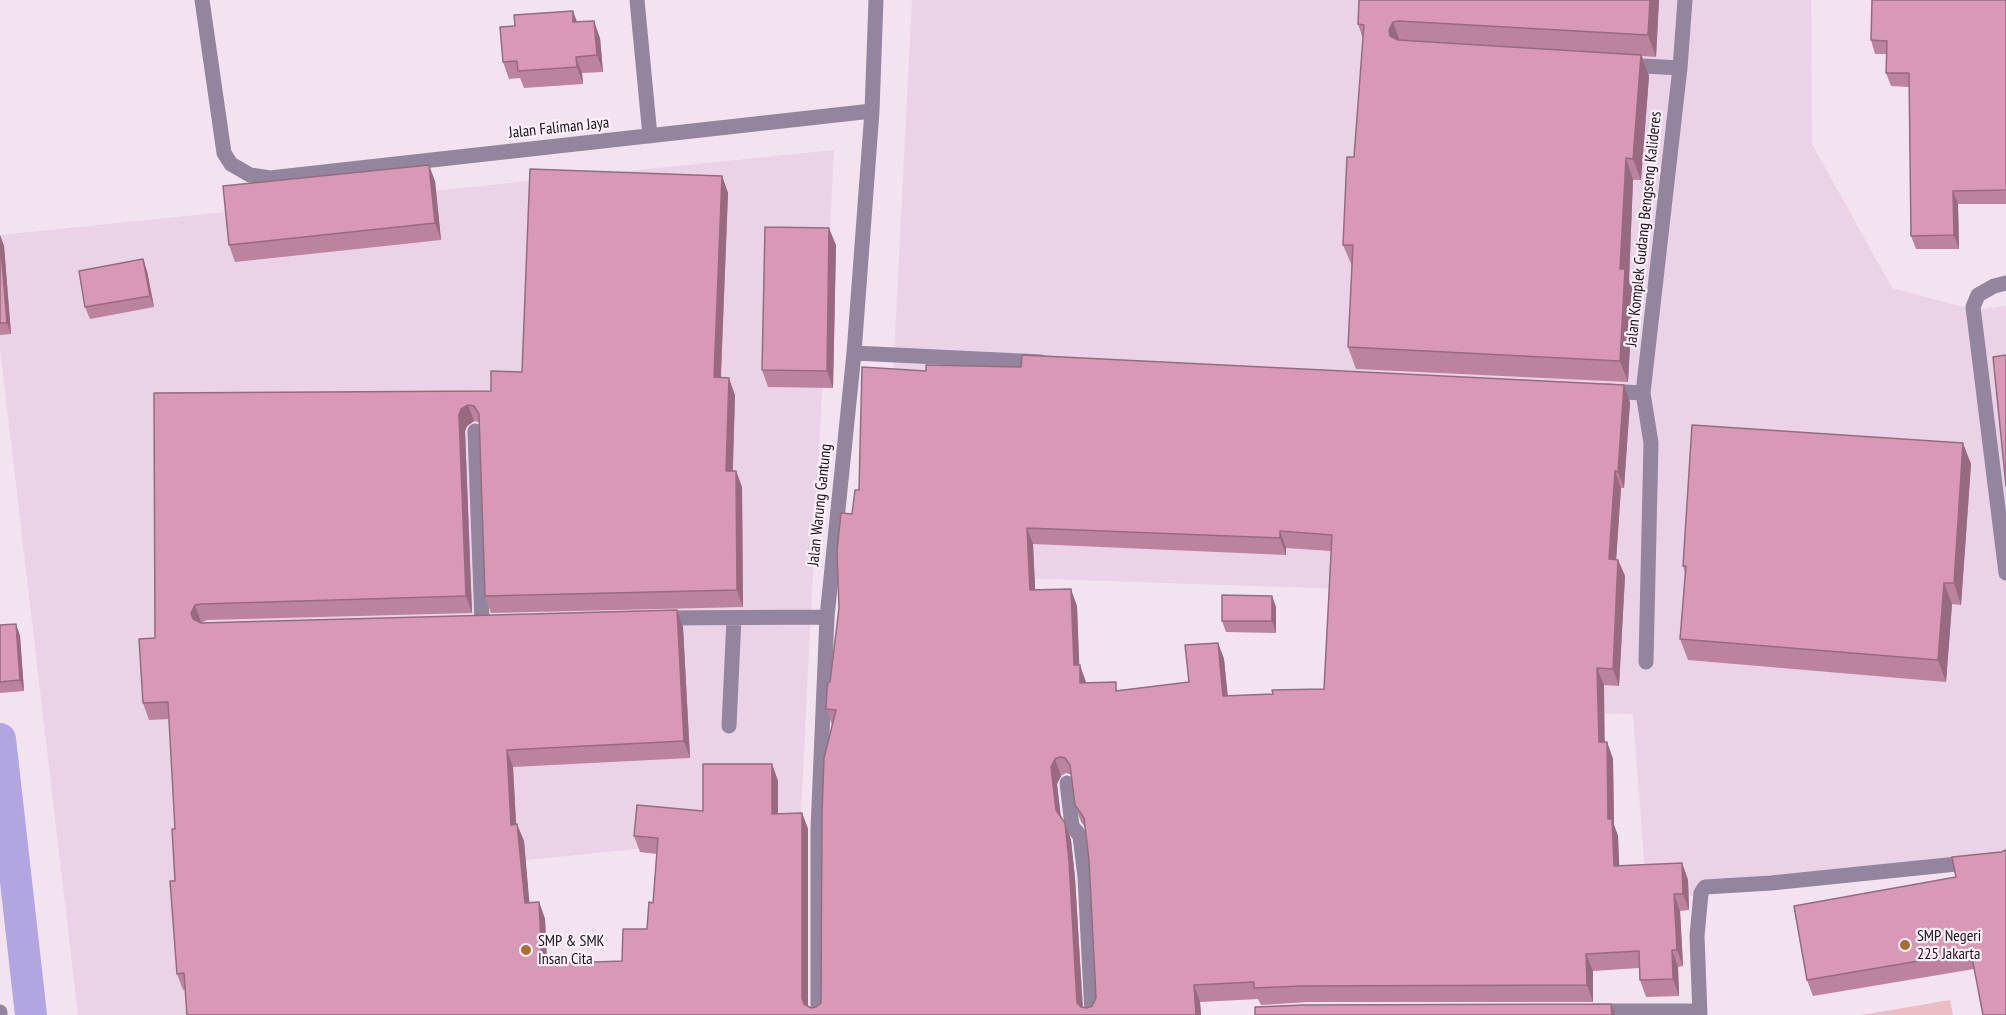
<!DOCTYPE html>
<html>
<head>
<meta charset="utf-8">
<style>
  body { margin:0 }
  canvas { display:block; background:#f3e2f0 }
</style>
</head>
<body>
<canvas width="2006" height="1015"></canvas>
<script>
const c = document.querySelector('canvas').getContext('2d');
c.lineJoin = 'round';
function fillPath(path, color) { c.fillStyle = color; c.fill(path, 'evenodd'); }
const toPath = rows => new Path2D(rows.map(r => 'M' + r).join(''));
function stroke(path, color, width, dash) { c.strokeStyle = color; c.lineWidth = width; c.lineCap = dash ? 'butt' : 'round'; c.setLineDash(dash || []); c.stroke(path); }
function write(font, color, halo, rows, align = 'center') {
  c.font = font + ' "PT Sans Narrow",sans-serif'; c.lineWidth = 4.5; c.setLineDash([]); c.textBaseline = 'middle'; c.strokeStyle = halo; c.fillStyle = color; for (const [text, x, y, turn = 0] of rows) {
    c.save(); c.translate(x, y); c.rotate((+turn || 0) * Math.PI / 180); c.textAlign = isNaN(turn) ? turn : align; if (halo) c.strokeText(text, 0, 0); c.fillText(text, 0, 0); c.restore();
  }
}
const built = toPath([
  [912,0,1811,0,1812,144,1892,288,1974,310,2006,306,2006,861,1647,901,1633,714,1376,710,1372,590,1017,578,893,374],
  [834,150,800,832,333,880,339,1015,78,1015,0,348,0,235]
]);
const green = toPath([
  [1950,1000,1953,1015,1862,1015]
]);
const canal = toPath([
  [0,739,31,1015]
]);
const minor = toPath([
  [202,0,224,153,231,164,250,175,270,178,872,111],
  [637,0,650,136],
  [1626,65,1680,68],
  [2006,283,1994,286,1978,295,1973,307,2006,573],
  [854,353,1041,362],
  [1607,391,1643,393],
  [475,431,482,623],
  [659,618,827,617],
  [1646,662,1651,443,1643,393,1680,68,1685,0],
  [729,726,734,618],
  [1067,783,1072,826,1080,836,1085,877,1092,1015],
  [1594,1011,1699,1011],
  [0,1012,0,1015],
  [818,1015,818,829,827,617,854,353,872,111,876,0],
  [1700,1015,1697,936,1701,893,1705,887,1771,883,2006,859]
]);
const wall = toPath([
  [1359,0,1659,0,1656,57,1642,56,1649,76,1641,180,1633,180,1629,280,1633,291,1628,382,1356,369,1348,347,1352,266,1343,245,1354,157,1363,39,1358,24],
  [2006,0,2006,204,1958,204,1959,249,1916,249,1911,236,1909,87,1891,86,1886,73,1887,54,1875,54,1871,40],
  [577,22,600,38,603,72,582,73,583,84,524,88,520,78,509,79,503,62],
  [722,176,728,193,721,378,735,395,733,471,736,471,742,487,743,607,491,613,485,596,479,422,474,421,467,426,465,431,472,613,207,620,201,623,677,610,683,627,690,758,513,767,516,824,524,841,529,903,539,902,545,919,547,964,622,961,647,929,653,903,657,854,640,852,634,836,703,811,772,764,778,781,778,813,802,813,808,829,808,1006,811,1008,816,1007,821,1003,832,725,826,709,852,514,859,490,926,371,1630,402,1624,488,1621,488,1616,560,1618,560,1625,576,1619,686,1604,685,1604,742,1607,742,1613,759,1614,825,1618,836,1619,866,1682,863,1688,880,1689,910,1680,911,1683,966,1678,967,1679,996,1646,997,1640,980,1639,968,1593,971,1593,1002,1309,1002,1261,1005,1258,999,1200,1002,1201,1015,187,1015,186,990,183,990,177,974,175,881,175,829,169,719,149,720,143,703,155,638,154,393,491,391,522,372],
  [1033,544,1286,555,1286,548,1331,551,1324,689,1273,694,1228,696,1224,659,1218,643,1189,682,1119,690,1086,683,1079,665,1077,606,1035,590],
  [1066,773,1072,775,1075,805,1081,822,1085,827,1089,860,1096,998,1092,1006,1087,1008,1083,1007,1075,878,1071,840,1065,823,1061,818,1057,784,1061,776],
  [435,181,441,240,235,262,229,245],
  [0,235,4,246,11,334,0,335],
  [836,245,833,388,768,387,762,370],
  [143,259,147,271,154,307,90,319,85,307],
  [1971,464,1961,605,1952,604,1946,682,1688,660,1680,639,1685,573,1683,566],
  [1272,596,1276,607,1276,633,1226,632,1222,621],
  [16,624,20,636,24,691,0,693,0,625],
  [2001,852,1974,969,1813,996,1807,980,1956,877]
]);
const shadedWall = toPath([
  [1650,0,1659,0,1656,57,1648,35],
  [573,11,579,27,573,22],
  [594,21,600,38,603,72,597,55],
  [1393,22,1401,44,1390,36,1389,30],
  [1641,55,1649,76,1641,180,1633,159],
  [576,57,582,73,583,84,577,67],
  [1626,158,1633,180,1629,280,1633,291,1628,382,1620,361,1620,269],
  [429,165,435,181,441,240,435,223],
  [722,176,728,193,720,394,714,377],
  [1953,191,1958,204,1959,249,1954,235],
  [829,228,836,245,833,388,827,371],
  [0,235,4,246,11,334,7,323],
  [143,259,147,271,154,307,150,296],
  [729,378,735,395,732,487,726,471],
  [1624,385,1630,402,1624,488,1618,472],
  [468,405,474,421,467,426,465,431,472,613,466,596,459,415,461,409],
  [1963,443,1971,464,1961,605,1954,583],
  [736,471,742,487,743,607,737,590],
  [1615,471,1621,488,1615,576,1609,559],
  [1027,528,1033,544,1036,607,1030,590],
  [1280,531,1286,548,1286,555,1280,538],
  [1618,560,1625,576,1619,686,1613,669],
  [1944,583,1952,604,1946,682,1938,660],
  [1071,589,1077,606,1080,682,1074,665],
  [1272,596,1276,607,1276,633,1272,621],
  [195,605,201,622,197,630,191,613],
  [677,610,683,627,690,758,684,741],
  [16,624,20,636,24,691,20,680],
  [1218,643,1224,659,1229,713,1223,696],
  [1080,665,1086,682,1080,683],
  [1597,668,1604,685,1605,759,1599,742],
  [1607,742,1613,759,1614,825,1618,836,1620,883,1614,866,1608,819],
  [507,750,513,767,517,841,511,825],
  [1055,759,1061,776,1057,784,1062,827,1056,810,1051,767],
  [772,764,778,781,778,830,772,814],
  [802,813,808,829,808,1015,802,998],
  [1065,823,1071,840,1075,878,1083,1015,1077,1003],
  [517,824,524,841,531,920,525,903],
  [1682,863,1688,880,1689,910,1683,894],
  [1674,894,1680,911,1683,966,1677,950],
  [539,902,545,919,548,981,542,964],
  [1672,950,1678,967,1679,996,1673,979],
  [1586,954,1593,971,1593,1002,1587,985],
  [1194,985,1200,1002,1201,1015,1196,1015],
  [1611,1004,1615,1015,1612,1015]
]);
const building = toPath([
  [1359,0,1650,0,1648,35,1399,21,1393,22,1389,30,1390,36,1398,40,1641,55,1633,159,1626,158,1620,269,1625,269,1620,361,1348,347,1353,245,1343,245,1347,157,1354,157,1364,25,1358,24,1359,0],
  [1872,0,2006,0,2006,190,1953,191,1954,235,1911,236,1909,73,1886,73,1887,41,1871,40,1872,0],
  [573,11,573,22,594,21,597,55,576,57,577,67,518,71,517,61,503,62,500,27,515,26,514,15,573,11],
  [429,165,435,223,229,245,223,186,429,165],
  [530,169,722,176,714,377,729,378,726,471,736,471,737,590,485,596,479,414,474,406,468,405,461,409,459,415,466,596,201,604,195,605,191,613,193,619,201,623,677,610,684,741,507,750,511,825,517,824,525,903,539,902,542,964,622,961,623,929,647,929,649,902,653,903,658,838,634,836,637,805,703,811,703,764,772,764,772,814,802,813,802,998,804,1004,811,1008,816,1007,821,1003,822,812,824,758,836,710,826,709,827,690,828,682,830,682,839,608,837,551,841,513,852,514,855,490,859,490,862,367,926,371,926,365,1021,367,1022,355,1624,385,1618,472,1615,471,1609,559,1618,560,1613,669,1597,668,1599,742,1607,742,1608,819,1612,819,1614,866,1682,863,1683,894,1674,894,1677,950,1672,950,1673,979,1640,980,1639,951,1586,954,1587,985,1302,986,1254,988,1254,982,1194,985,1196,1015,187,1015,184,973,177,974,170,881,175,881,172,829,175,829,168,702,143,703,139,639,155,638,154,393,491,391,491,371,522,372,530,169],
  [1027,528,1280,538,1280,531,1332,535,1324,689,1272,690,1273,694,1223,696,1218,643,1185,645,1189,682,1116,691,1116,682,1080,683,1080,665,1074,665,1071,589,1030,590,1027,528],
  [1060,757,1065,758,1070,765,1075,805,1084,818,1089,860,1096,998,1092,1006,1087,1008,1081,1007,1077,1003,1069,861,1065,823,1056,810,1051,767,1055,759,1060,757],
  [765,227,829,228,827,371,762,370,765,227],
  [0,237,7,323,0,323,0,237],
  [143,259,150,296,85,307,79,271,143,259],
  [2006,355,2006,486,1993,357,2006,355],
  [1692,425,1963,443,1954,583,1944,583,1938,660,1680,639,1686,566,1683,566,1692,425],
  [1222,595,1272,596,1272,621,1222,621,1222,595],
  [16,624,20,680,0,682,0,625,16,624],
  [2006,850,2006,1015,1983,1015,1971,952,1807,980,1794,906,1956,877,1952,857,2001,852,2006,850],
  [1611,1004,1612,1015,1255,1015,1255,1007,1303,1005,1611,1004]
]);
const markers = [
  [1905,945,6,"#aa6f2f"],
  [526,950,6,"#aa6f2f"]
];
const streetNames = [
  ["Jalan Faliman Jaya",559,128,-6],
  ["Jalan Komplek Gudang Bengseng Kalideres",1644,229,-84],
  ["Jalan Warung Gantung",820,505,-84]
];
const poiNames = [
  ["SMP Negeri",1917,936],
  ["225 Jakarta",1917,954],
  ["SMP & SMK",538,941],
  ["Insan Cita",538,959]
];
fillPath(built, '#ead3e6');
fillPath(green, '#ecbdc3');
stroke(canal, '#b2a6e2', 32);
stroke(minor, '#93859d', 15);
fillPath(wall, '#bb839d');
fillPath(shadedWall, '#986a7f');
fillPath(building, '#d998b6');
stroke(building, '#986a7f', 1.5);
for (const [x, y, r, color] of markers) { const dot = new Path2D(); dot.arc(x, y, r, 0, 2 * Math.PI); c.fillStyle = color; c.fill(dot); stroke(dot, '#fef0fb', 2); }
write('16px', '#191419', '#fef0fb', streetNames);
write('16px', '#191419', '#fef0fb', poiNames, 'left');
</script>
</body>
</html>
